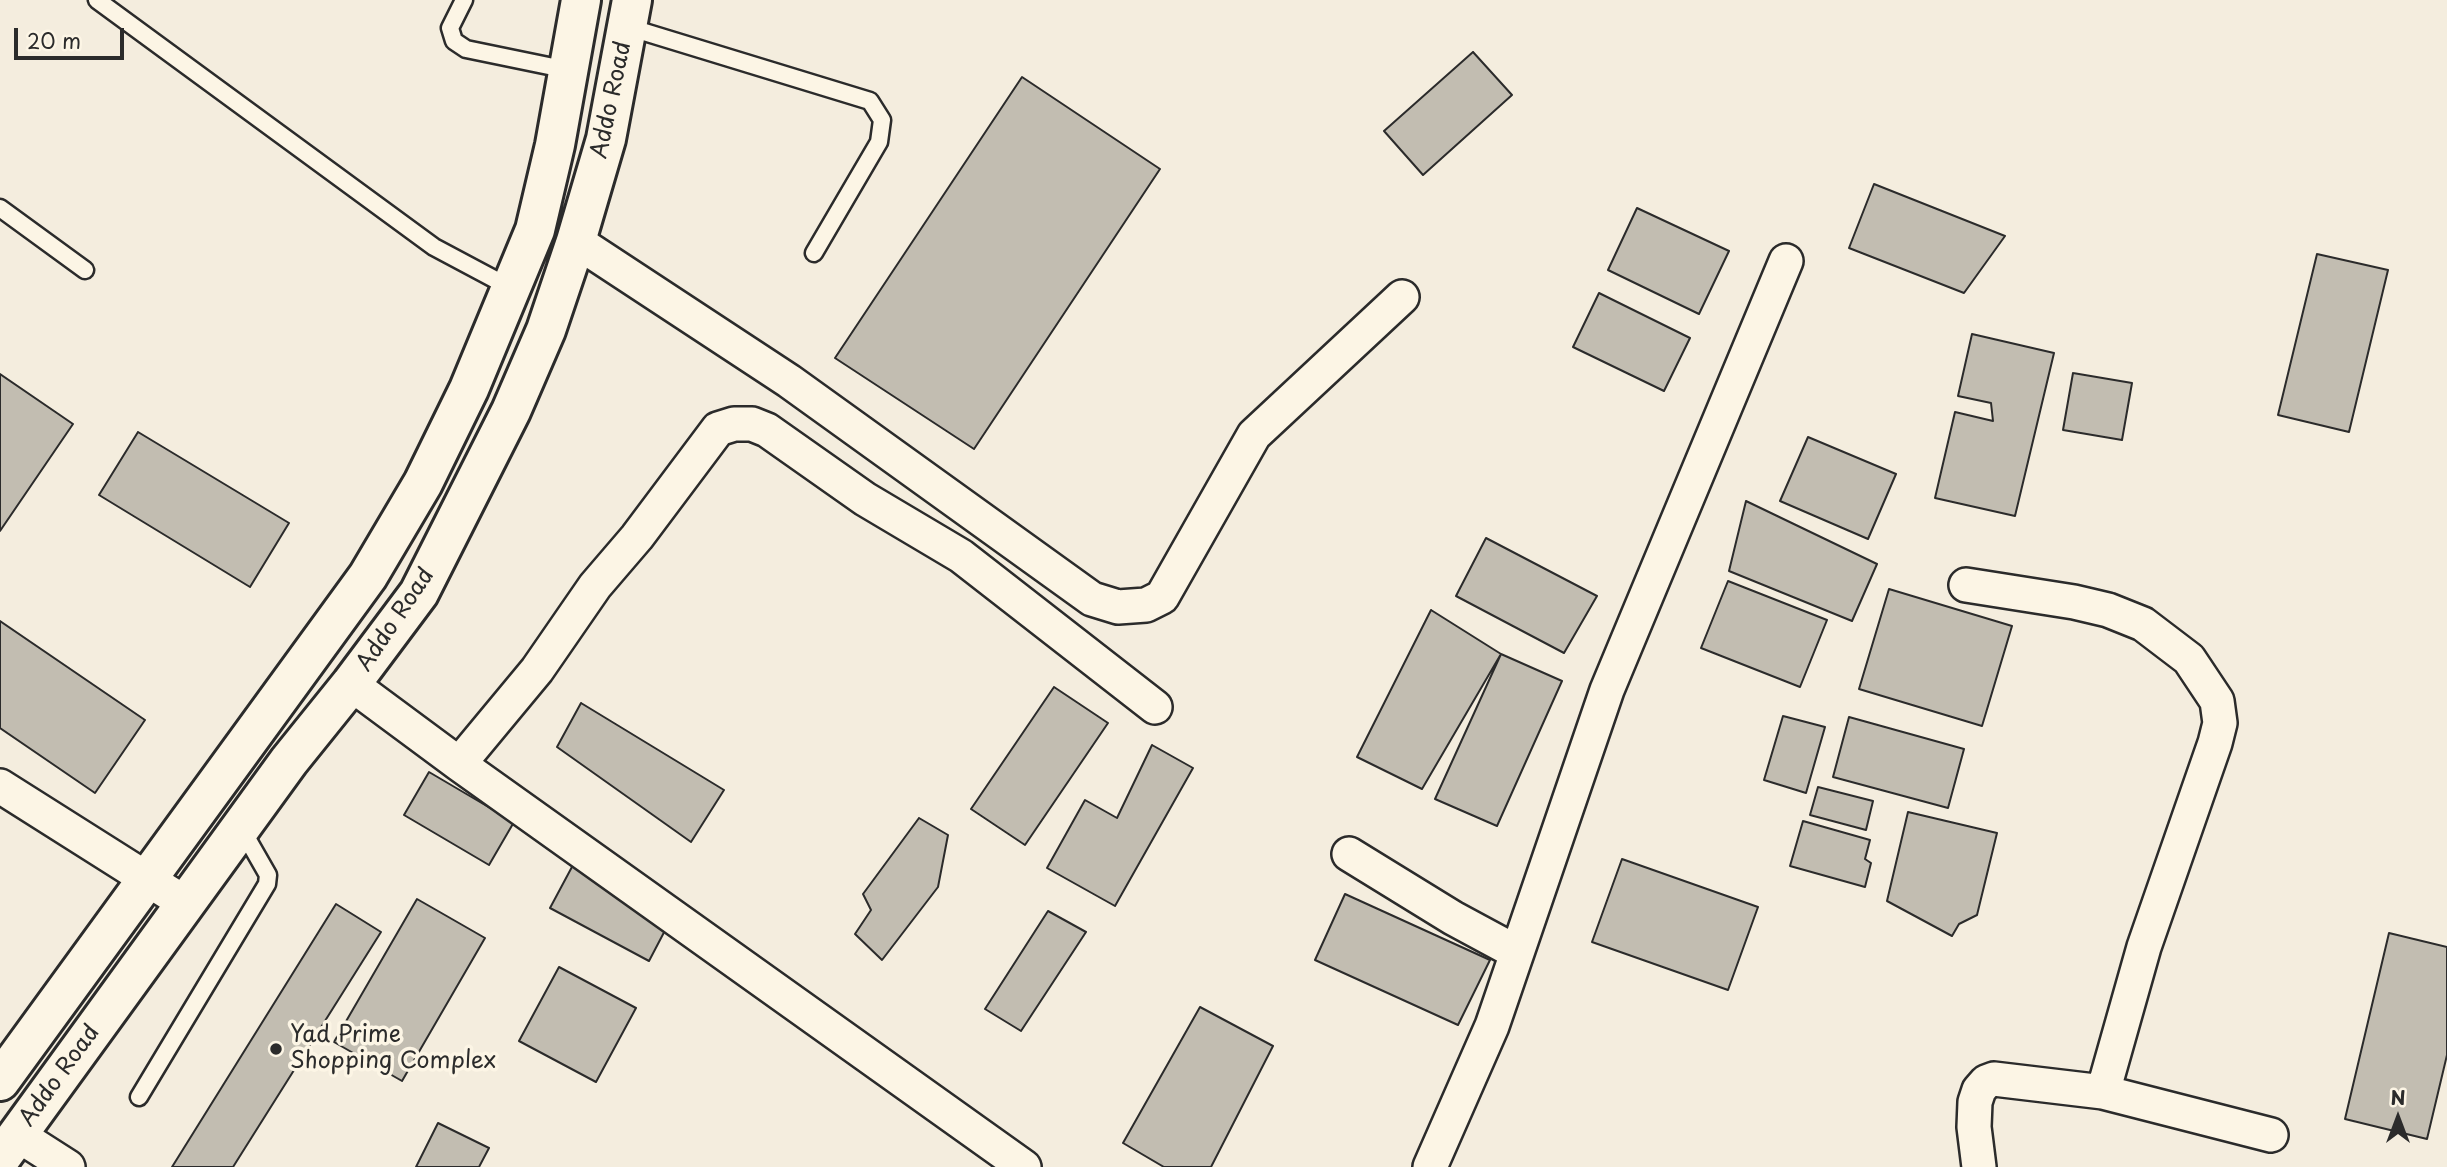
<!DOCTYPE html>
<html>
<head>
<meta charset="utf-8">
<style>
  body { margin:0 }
  #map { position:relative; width:2447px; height:1167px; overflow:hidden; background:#f4edde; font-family:"Playpen Sans",sans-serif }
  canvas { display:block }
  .north { position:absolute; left:2363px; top:1083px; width:70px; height:70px; -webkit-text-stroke:5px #fcf5e5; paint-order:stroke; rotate:0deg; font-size:19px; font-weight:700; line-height:28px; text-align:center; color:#2b2b2b }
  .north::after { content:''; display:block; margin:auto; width:24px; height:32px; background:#2b2b2b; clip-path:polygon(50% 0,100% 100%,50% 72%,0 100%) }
  .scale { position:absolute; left:14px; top:28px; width:110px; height:32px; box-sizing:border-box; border:4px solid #2b2b2b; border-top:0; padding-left:9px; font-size:21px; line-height:24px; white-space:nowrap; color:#2b2b2b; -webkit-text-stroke:5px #fcf5e5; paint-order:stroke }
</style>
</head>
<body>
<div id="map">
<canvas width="2447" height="1167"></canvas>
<div class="north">N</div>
<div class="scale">20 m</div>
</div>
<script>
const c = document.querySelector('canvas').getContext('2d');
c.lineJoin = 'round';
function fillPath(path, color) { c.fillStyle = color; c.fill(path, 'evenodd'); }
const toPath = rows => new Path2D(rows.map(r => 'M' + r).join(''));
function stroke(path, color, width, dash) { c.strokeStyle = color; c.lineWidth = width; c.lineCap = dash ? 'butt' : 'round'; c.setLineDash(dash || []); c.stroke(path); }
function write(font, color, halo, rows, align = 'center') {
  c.font = font + ' "Playpen Sans",sans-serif'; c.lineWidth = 7; c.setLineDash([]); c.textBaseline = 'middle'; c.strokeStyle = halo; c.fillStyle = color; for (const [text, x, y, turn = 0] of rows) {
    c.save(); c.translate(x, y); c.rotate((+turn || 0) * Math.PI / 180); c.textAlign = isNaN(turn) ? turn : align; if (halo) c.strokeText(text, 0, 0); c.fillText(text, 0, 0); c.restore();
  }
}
const building = toPath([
  [1473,52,1512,95,1423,175,1384,131,1473,52],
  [1022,77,1160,169,974,449,835,358,1022,77],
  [1874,184,2005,236,1964,293,1849,248,1874,184],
  [1637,208,1729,251,1699,314,1608,270,1637,208],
  [2317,254,2388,270,2349,432,2278,415,2317,254],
  [1599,293,1690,338,1664,391,1573,347,1599,293],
  [1972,334,2054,353,2015,516,1935,498,1955,412,1993,421,1991,403,1958,396,1972,334],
  [2073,373,2132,383,2122,440,2063,430,2073,373],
  [0,374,73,424,0,531,0,374],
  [138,432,289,523,250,587,99,495,138,432],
  [1808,437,1896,474,1868,539,1780,501,1808,437],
  [1746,501,1877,564,1852,621,1729,571,1746,501],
  [1486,538,1597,596,1564,653,1456,596,1486,538],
  [1728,581,1827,620,1800,687,1701,648,1728,581],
  [1889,589,2012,626,1982,726,1859,689,1889,589],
  [1431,610,1501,654,1422,789,1357,757,1431,610],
  [0,621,145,720,95,793,0,728,0,621],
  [1501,654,1562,681,1497,826,1435,799,1501,654],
  [1054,687,1108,723,1025,845,971,809,1054,687],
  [581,703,724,790,691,842,557,747,581,703],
  [1783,716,1825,727,1806,793,1764,780,1783,716],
  [1849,717,1964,749,1948,808,1833,777,1849,717],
  [1152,745,1193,768,1115,906,1047,868,1085,800,1117,818,1152,745],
  [429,772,514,822,489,865,404,815,429,772],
  [1818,787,1873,801,1866,830,1810,815,1818,787],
  [1908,812,1997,833,1977,915,1959,924,1952,936,1887,901,1908,812],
  [919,818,948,835,938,887,882,960,855,934,871,910,863,894,919,818],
  [1803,821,1870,840,1865,859,1871,863,1865,887,1790,866,1803,821],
  [1622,859,1758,907,1728,990,1592,942,1622,859],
  [573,865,671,919,649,961,550,908,573,865],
  [1345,894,1490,960,1458,1025,1315,960,1345,894],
  [417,899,485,938,402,1081,334,1042,417,899],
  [336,904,381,932,233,1167,172,1167,336,904],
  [1048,911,1086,932,1021,1031,985,1009,1048,911],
  [2389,933,2447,947,2447,1055,2427,1139,2345,1119,2389,933],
  [559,967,636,1008,596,1082,519,1041,559,967],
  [1200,1007,1273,1046,1211,1167,1164,1167,1123,1143,1200,1007],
  [438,1123,489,1148,479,1167,416,1167,438,1123]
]);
const lane = toPath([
  [97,0,434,247,511,288],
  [464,0,450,28,454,41,466,49,568,70],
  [628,27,870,101,882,120,879,142,814,253],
  [0,208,85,270],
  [139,1097,267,884,268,875,248,840,239,829]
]);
const street = toPath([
  [576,241,789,381,1092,599,1118,607,1146,605,1162,597,1254,435,1402,297],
  [1966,585,2074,602,2108,610,2143,624,2189,659,2217,701,2220,723,2215,743,2144,947,2103,1092],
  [351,684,459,764,1024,1167],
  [459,764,537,670,595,586,637,537,718,429,734,424,752,424,767,430,865,499,961,556,1155,707],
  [0,786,185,903],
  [1349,854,1453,918,1516,952],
  [18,1135,68,1167],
  [1430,1167,1492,1026,1607,690,1786,261],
  [1979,1167,1974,1127,1975,1102,1979,1090,1986,1082,1994,1079,2103,1092,2271,1135]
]);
const primary = toPath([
  [0,1081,368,576,423,483,469,389,535,230,555,145,581,0],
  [0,1159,289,761,351,684,419,593,511,411,546,330,576,241,606,139,632,0]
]);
const markers = [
  [276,1049,7,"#2b2b2b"]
];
const streetNames = [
  ["Addo Road",612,100,-78],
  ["Addo Road",396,620,-56],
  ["Addo Road",60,1076,-54]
];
const poiNames = [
  ["Yad Prime",290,1036],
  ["Shopping Complex",290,1062]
];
fillPath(building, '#c2bdb1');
stroke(building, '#2b2b2b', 2);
stroke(lane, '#2b2b2b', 21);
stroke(street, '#2b2b2b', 38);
stroke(primary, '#2b2b2b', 44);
stroke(lane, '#fcf5e5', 16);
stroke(street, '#fcf5e5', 33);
stroke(primary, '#fcf5e5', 38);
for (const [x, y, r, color] of markers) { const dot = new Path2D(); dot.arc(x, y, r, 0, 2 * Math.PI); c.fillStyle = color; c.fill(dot); stroke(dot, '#fcf5e5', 2.5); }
write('23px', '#2b2b2b', '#fcf5e5', streetNames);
write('23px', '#2b2b2b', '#fcf5e5', poiNames, 'left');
</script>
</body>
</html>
